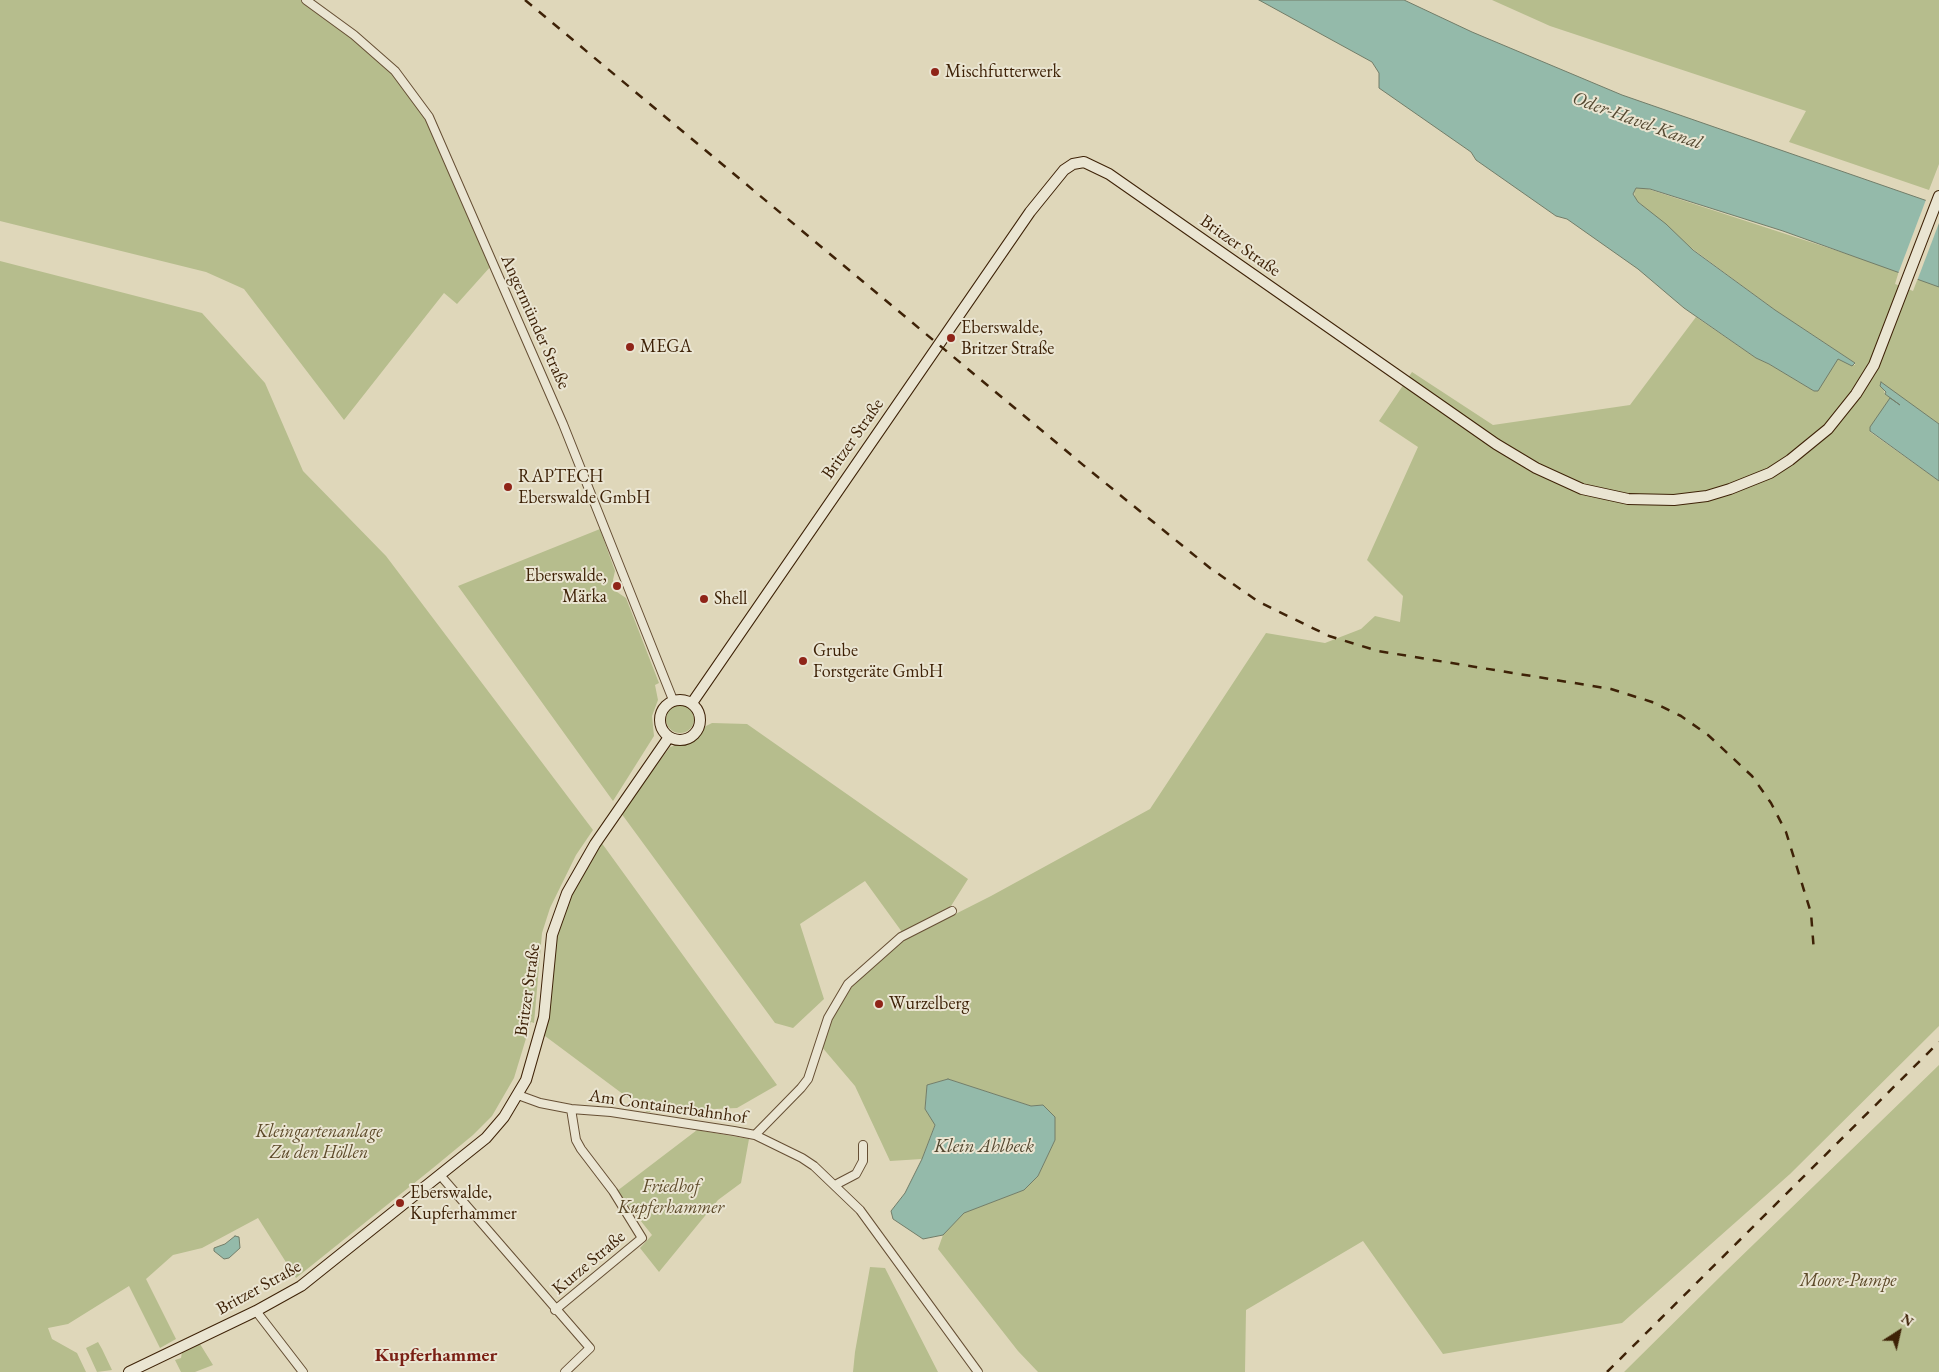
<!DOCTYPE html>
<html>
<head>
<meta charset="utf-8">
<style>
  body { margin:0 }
  #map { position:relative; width:1939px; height:1372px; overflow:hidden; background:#dfd7ba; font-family:"EB Garamond",serif }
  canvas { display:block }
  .north { position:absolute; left:1874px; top:1307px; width:50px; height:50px; -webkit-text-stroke:4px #eae5d2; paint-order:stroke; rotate:35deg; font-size:14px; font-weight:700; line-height:20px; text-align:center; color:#3e2207 }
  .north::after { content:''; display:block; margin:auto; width:18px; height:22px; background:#3e2207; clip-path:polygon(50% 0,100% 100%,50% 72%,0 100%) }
</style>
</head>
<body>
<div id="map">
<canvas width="1939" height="1372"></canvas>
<div class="north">N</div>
</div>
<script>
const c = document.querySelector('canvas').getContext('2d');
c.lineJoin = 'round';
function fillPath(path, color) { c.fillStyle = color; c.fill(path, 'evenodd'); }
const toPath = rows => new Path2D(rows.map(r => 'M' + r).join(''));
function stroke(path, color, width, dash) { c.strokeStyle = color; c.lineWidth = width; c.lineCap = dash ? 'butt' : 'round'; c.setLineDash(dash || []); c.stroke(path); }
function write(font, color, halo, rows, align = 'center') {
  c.font = font + ' "EB Garamond",serif'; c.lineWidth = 4; c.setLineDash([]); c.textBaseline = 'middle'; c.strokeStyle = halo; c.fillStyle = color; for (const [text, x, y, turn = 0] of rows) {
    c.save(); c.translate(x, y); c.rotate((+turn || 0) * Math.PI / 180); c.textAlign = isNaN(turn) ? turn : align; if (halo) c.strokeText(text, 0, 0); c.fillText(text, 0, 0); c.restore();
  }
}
const green = toPath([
  [0,0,306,0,373,49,429,117,491,266,457,304,444,293,344,420,244,289,206,272,0,221],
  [1492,0,1939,0,1939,164,1929,190,1789,142,1806,111,1550,26],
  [1642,187,1899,271,1895,284,1913,291,1918,278,1939,287,1939,424,1881,383,1885,394,1901,405,1890,399,1870,432,1939,481,1939,1026,1790,1174,1622,1323,1443,1354,1363,1241,1246,1310,1245,1372,1038,1372,1018,1351,938,1249,943,1235,963,1213,1024,1190,1038,1176,1055,1140,1043,1105,1031,1106,948,1079,927,1085,925,1109,935,1124,922,1159,890,1161,855,1086,821,1046,832,1019,851,988,876,962,904,940,991,896,1150,809,1266,633,1325,643,1361,629,1375,616,1400,622,1403,596,1367,560,1418,447,1379,421,1412,372,1493,425,1630,405,1696,317,1756,358,1769,364,1814,391,1818,391,1833,356,1851,365,1855,365,1855,363,1775,310,1686,244,1635,199,1634,191,1637,187],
  [0,261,202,313,265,383,303,471,386,556,593,830,576,855,550,908,542,933,534,1023,531,1022,514,1078,492,1116,473,1135,433,1168,296,1278,258,1218,202,1248,173,1255,146,1279,176,1339,160,1348,129,1286,68,1324,48,1328,52,1339,77,1353,86,1372,0,1372],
  [600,529,615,571,613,580,617,592,626,598,659,683,655,685,658,700,652,716,654,736,613,801,458,586],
  '666 719a14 14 0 1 1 28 0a14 14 0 1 1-28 0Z',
  [712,723,747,724,968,879,951,906,902,932,865,881,800,924,824,999,793,1028,775,1023,621,813,670,747,690,741,704,727],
  [601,842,777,1085,737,1108,647,1112,545,1036,556,936,572,888],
  [1939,1065,1939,1372,1624,1372,1725,1272],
  [697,1130,749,1139,741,1183,718,1200,659,1272,640,1248,652,1235,617,1191],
  [870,1267,885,1268,938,1372,853,1372,855,1352],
  [98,1342,102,1349,112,1370,97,1372,86,1348],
  [200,1344,213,1365,195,1372,181,1372,175,1360,181,1358,182,1352]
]);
const water = toPath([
  [1259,0,1404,0,1472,32,1622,95,1939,205,1939,287,1783,231,1650,189,1636,188,1633,194,1638,202,1666,224,1693,250,1775,310,1855,363,1852,366,1838,359,1818,391,1814,391,1769,364,1756,358,1684,308,1638,269,1567,219,1556,216,1476,160,1471,152,1379,88,1379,73,1372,62,1259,0],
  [1881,382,1939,424,1939,481,1870,431,1870,427,1890,398,1900,405,1885,394,1886,392,1880,386,1881,382],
  [948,1079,1031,1106,1043,1105,1055,1117,1055,1140,1038,1176,1024,1190,964,1213,943,1235,923,1239,893,1219,891,1211,905,1193,922,1159,935,1125,925,1109,927,1085,948,1079],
  [235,1236,239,1237,240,1248,229,1258,224,1259,214,1251,214,1248,225,1244,235,1236]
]);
const pier = toPath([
  [1927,197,1939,202,1939,223,1917,281,1898,274]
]);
const minor = toPath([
  [306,0,354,35,395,71,429,117,563,424,673,700],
  [518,1095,540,1103,571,1109,611,1112,734,1131,755,1135,802,1158,814,1166,860,1210,978,1372],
  [755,1135,801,1088,808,1079,828,1018,848,984,901,937,952,911],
  [440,1175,590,1348,565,1372],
  [835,1185,856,1174,863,1161,863,1145],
  [555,1310,642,1238,613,1191,581,1149,576,1140,571,1109],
  [256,1311,303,1372]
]);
const secondary = toPath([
  '660 720a20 20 0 1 1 40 0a20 20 0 1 1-40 0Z',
  [692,703,1030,212,1064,170,1073,164,1084,162,1109,174,1496,444,1536,468,1582,489,1628,499,1674,500,1707,496,1730,489,1770,473,1790,460,1828,429,1856,394,1874,365,1939,196],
  [129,1372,256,1311,301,1286,486,1138,504,1117,526,1080,544,1017,552,935,567,893,595,844,669,737]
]);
const rail = toPath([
  [525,0,1088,469,1210,568,1259,602,1329,636,1378,651,1611,689,1652,702,1681,716,1708,735,1752,776,1771,803,1786,832,1811,913,1814,952],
  [1607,1372,1939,1042]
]);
const markers = [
  [935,72,5,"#8f2418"],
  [951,338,5,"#8f2418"],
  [630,347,5,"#8f2418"],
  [508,487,5,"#8f2418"],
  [617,586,5,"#8f2418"],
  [704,599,5,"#8f2418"],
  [803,661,5,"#8f2418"],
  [879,1004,5,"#8f2418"],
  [400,1203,5,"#8f2418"]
];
const poiNames = [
  ["Mischfutterwerk",945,72],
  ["Eberswalde,",961,328],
  ["Britzer Straße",961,349],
  ["MEGA",640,347],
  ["RAPTECH",518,477],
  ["Eberswalde GmbH",518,498],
  ["Eberswalde,",607,576,"right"],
  ["Märka",607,597,"right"],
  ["Shell",714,599],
  ["Grube",813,651],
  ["Forstgeräte GmbH",813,672],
  ["Wurzelberg",889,1004],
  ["Eberswalde,",410,1193],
  ["Kupferhammer",410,1214]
];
const streetNames = [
  ["Britzer Straße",1240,246,35],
  ["Angermünder Straße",535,322,66],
  ["Britzer Straße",853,439,-55],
  ["Britzer Straße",528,990,-82],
  ["Am Containerbahnhof",668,1107,8],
  ["Kurze Straße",589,1263,-40],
  ["Britzer Straße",259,1288,-29]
];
const parkNames = [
  ["Kleingartenanlage",319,1132],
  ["Zu den Höllen",319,1153],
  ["Friedhof",671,1187],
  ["Kupferhammer",671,1208],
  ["Moore-Pumpe",1848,1281]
];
const waterNames = [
  ["Oder-Havel-Kanal",1637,121,20],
  ["Klein Ahlbeck",984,1147]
];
const neighbourhoodNames = [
  ["Kupferhammer",436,1356]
];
fillPath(green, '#b6bd8d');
fillPath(water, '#94baaa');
stroke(water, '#727d69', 1);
fillPath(pier, '#dfd7ba');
stroke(minor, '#664f34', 10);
stroke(secondary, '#3e2207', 12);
stroke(minor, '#eae5d2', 8);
stroke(secondary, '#eae5d2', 10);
stroke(rail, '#3e2207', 2.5, [9, 9]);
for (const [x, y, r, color] of markers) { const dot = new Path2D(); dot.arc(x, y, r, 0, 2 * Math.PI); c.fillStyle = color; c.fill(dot); stroke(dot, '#eae5d2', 2); }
write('18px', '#3e2207', '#eae5d2', poiNames, 'left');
write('18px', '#3e2207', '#eae5d2', streetNames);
write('italic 18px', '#5c4928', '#eae5d2', parkNames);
write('italic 19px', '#544830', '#eae5d2', waterNames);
write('bold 19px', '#7a1f14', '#eae5d2', neighbourhoodNames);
</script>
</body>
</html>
